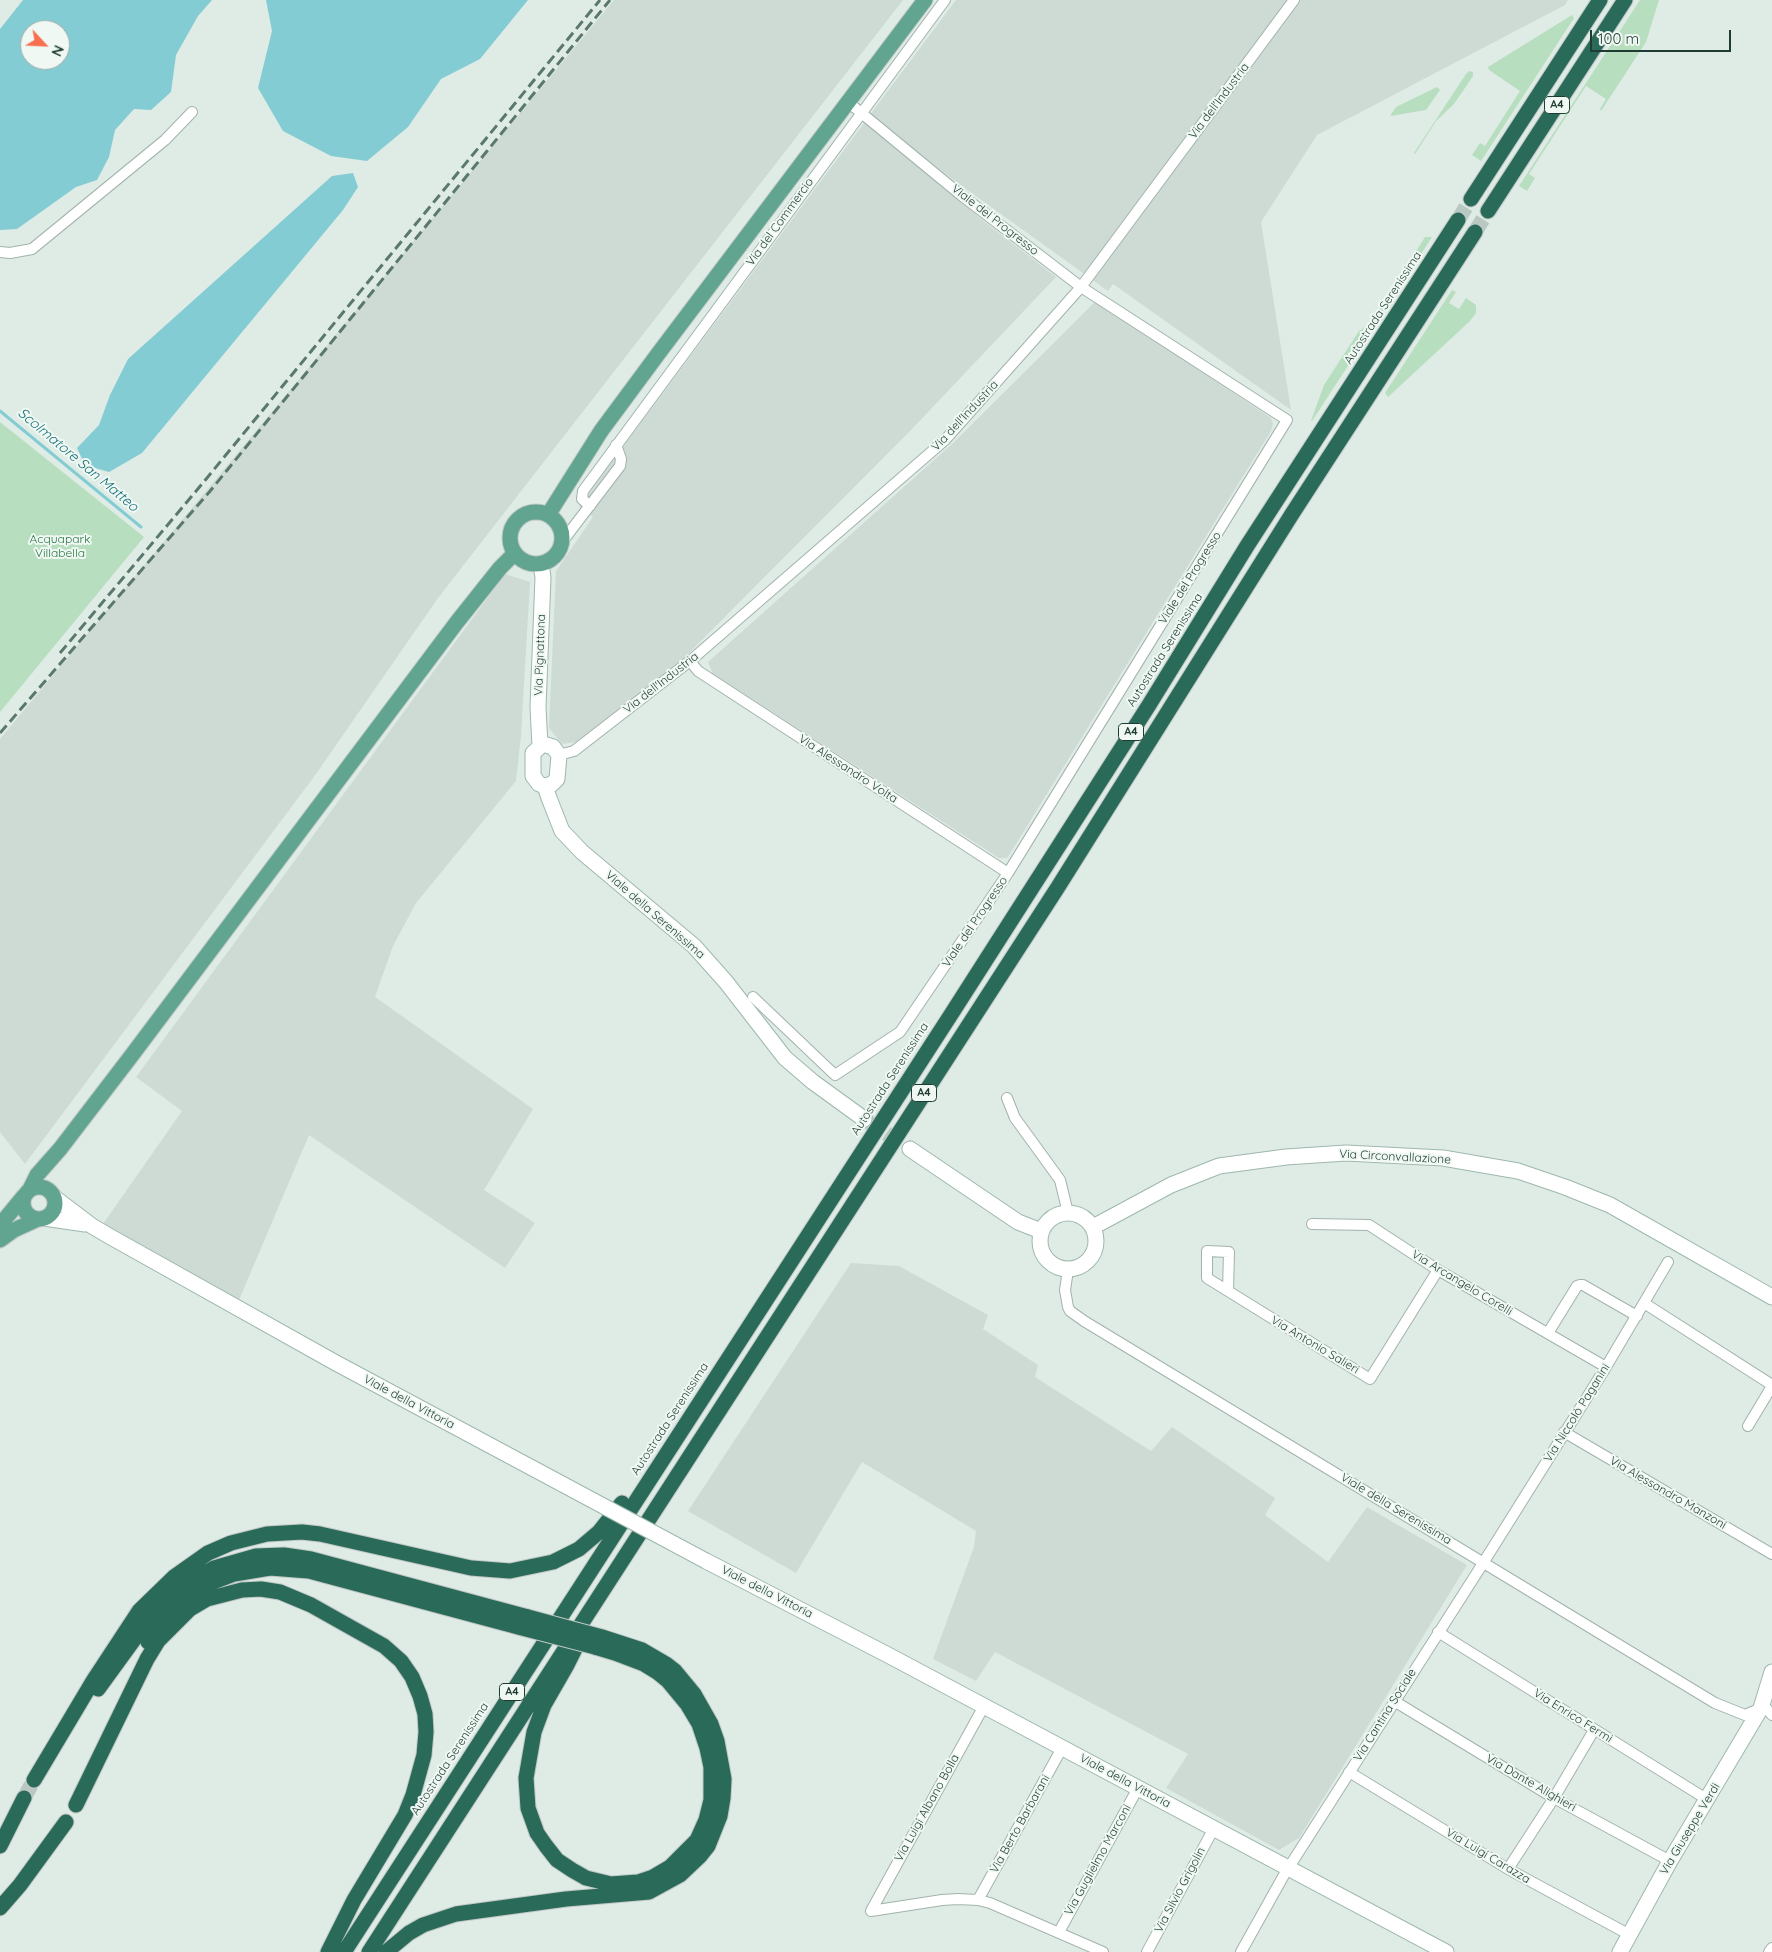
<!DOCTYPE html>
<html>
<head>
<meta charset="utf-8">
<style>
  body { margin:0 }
  #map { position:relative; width:1772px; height:1952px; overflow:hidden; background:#dfebe5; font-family:Quicksand,sans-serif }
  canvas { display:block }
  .north { position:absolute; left:20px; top:20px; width:50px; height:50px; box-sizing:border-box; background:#f0f8f3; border:1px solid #9cada6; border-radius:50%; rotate:115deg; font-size:14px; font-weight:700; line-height:20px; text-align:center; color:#1f3c33 }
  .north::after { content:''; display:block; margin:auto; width:18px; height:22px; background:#f96f4f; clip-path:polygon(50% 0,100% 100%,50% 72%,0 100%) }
  .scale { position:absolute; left:1590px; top:30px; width:141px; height:22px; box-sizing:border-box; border:2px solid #1f3c33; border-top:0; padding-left:6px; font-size:15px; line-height:18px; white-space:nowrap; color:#1f3c33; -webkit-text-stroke:4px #f0f8f3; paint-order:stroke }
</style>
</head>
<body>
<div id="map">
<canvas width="1772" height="1952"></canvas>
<div class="north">N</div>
<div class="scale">100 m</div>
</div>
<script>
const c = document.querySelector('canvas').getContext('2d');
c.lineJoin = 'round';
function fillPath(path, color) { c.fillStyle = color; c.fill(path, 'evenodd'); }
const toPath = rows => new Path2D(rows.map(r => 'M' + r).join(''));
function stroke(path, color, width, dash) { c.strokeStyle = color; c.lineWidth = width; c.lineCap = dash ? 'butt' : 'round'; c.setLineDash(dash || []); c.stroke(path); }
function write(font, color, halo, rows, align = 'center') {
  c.font = font + ' Quicksand,sans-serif'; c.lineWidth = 4; c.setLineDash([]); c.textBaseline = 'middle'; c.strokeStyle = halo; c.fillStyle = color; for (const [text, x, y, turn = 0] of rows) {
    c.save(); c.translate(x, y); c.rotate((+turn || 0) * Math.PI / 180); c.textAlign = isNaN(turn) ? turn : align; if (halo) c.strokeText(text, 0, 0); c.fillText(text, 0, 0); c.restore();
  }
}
const built = toPath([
  [614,0,903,0,438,598,316,774,25,1164,0,1132,0,739],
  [956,0,1568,0,1565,5,1317,135,1261,222,1291,410,1113,284,1108,291,966,189,869,116],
  [867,119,981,219,1056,277,911,430,672,670,576,742,562,744,549,728,556,571,593,517,579,506],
  [1096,301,1271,418,1273,424,1271,431,1011,852,1007,858,999,858,713,674,708,662,952,444],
  [505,574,530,582,521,736,516,781,416,903,393,946,375,997,533,1109,484,1190,535,1223,505,1268,309,1135,239,1300,103,1224,182,1111,136,1077],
  [851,1263,899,1266,988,1315,983,1329,1038,1365,1035,1377,1151,1451,1172,1427,1275,1498,1265,1515,1328,1562,1367,1507,1467,1565,1299,1838,1279,1850,1166,1788,1188,1754,995,1652,976,1681,933,1659,974,1547,976,1531,862,1462,796,1573,688,1511]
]);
const green = toPath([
  [1640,0,1659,0,1646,42,1601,111,1600,109,1606,99,1586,86,1529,174,1535,178,1527,191,1519,186],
  [1572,15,1574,18,1481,161,1472,155,1480,143,1485,146,1520,91,1489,70,1488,67],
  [1469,71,1473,72,1473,76,1454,104,1436,121,1415,154,1414,153,1466,74],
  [1437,87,1440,90,1426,110,1390,116,1396,107],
  [1425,237,1432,237,1312,421,1311,421,1324,385,1359,331,1369,325],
  [1452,290,1456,292,1449,303,1459,309,1466,298,1476,305,1476,313,1470,321,1388,397,1385,393],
  [0,422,144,537,0,712]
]);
const water = toPath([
  [23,0,212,0,198,16,176,55,171,92,151,110,134,109,115,130,109,157,97,180,76,187,17,229,0,230,0,29],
  [30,30,60,30,60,60,30,60],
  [266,0,528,0,480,59,441,79,408,127,367,161,331,156,283,131,258,88,272,31],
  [353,173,358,187,343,210,142,453,109,472,85,465,77,448,99,425,110,395,128,359,332,176]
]);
const stream = toPath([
  [0,411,141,527]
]);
const secondaryTunnel = toPath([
  [867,1121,910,1149]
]);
const highwayTunnel = toPath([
  [1458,220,1471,199],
  [1475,232,1488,211],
  [24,1798,34,1780]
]);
const street = toPath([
  [0,252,10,253,32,249,165,140,192,112],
  [590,506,582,499,583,491,945,0],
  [562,542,620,466,621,459,616,445],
  [690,661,698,671,1008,873],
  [559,755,574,751,690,661,945,440,1081,287,1294,0],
  [753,997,835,1075,900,1032,1008,873,1287,420,1081,287,961,195,848,102],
  [1007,1098,1015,1118,1060,1180,1068,1213],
  [1312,1224,1369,1225,1438,1270,1606,1367],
  [1068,1270,1065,1290,1068,1307,1070,1311,1084,1321,1715,1703,1745,1715,1761,1708,1767,1709,1772,1715],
  [1228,1291,1207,1278,1207,1251,1229,1252,1228,1291,1370,1379,1438,1270],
  [1644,1303,1772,1385],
  [1548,1333,1577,1286,1580,1285,1583,1285,1637,1316],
  [1748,1426,1772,1386],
  [1564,1432,1772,1554],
  [1438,1632,1708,1800],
  [1394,1701,1554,1798,1670,1861],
  [1349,1772,1508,1869,1630,1935],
  [1508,1869,1554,1798,1594,1730],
  [978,1900,1062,1748],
  [871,1911,942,1900,958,1899,978,1900,990,1903,1103,1952],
  [871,1911,984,1706],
  [1059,1932,1138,1788],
  [1147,1952,1214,1828],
  [1241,1952,1284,1875,1480,1568,1606,1367,1668,1262],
  [1769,1952,1772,1948]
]);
const secondary = toPath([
  [543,744,553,747,559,755,557,779,552,784,545,786,539,784,533,776,533,753,543,744],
  [540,746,538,707,543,577,541,565],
  [545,786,549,798,562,831,582,852,694,946,726,982,785,1058,813,1082,864,1119],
  [910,1149,1018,1222,1041,1231],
  [55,1198,92,1226,109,1236,336,1363,564,1485],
  '1040 1241a28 28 0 1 1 56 0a28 28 0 1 1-56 0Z',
  [44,1218,85,1224],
  [1093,1227,1171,1185,1219,1166,1286,1157,1346,1153,1443,1158,1518,1171,1565,1187,1610,1205,1772,1297],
  [706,1561,888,1655,1446,1952],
  [1620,1952,1670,1861,1761,1708,1772,1672]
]);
const primary = toPath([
  '510 538a26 26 0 1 1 52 0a26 26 0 1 1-52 0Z',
  [548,515,601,431,658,354,925,0],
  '23 1203a16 16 0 1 1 32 0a16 16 0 1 1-32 0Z',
  [30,1189,37,1175,60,1149,132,1055,457,622,500,568,514,554],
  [0,1225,24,1196],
  [0,1240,14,1230,38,1219]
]);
const highway = toPath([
  [1471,199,1600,0],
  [1488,211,1625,0],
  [148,1642,169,1613,186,1598,208,1584,234,1574,270,1568,309,1571,522,1628],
  [577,1645,567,1665,544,1705,534,1732,526,1778,528,1808,537,1833,546,1846,557,1860,572,1870,586,1878,611,1884,638,1882,653,1877,670,1867,697,1840,706,1820,711,1800,711,1767,707,1748,699,1724,687,1704,668,1681,657,1672,644,1664,615,1653,595,1647],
  [98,1689,154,1612,166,1599,183,1586,214,1568,256,1556,284,1555,311,1559,528,1617],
  [34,1780,93,1681,139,1611,174,1577,208,1553,231,1543,267,1534,302,1532,320,1534,471,1568,510,1571,553,1562,579,1549,599,1532,622,1503],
  [76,1805,147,1659,158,1641,190,1609,207,1599,242,1590,261,1589,280,1592,311,1605,384,1646,401,1661,412,1677,420,1696,425,1714,426,1732,424,1755,413,1795,405,1815,354,1900,328,1952],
  [0,1846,24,1798],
  [0,1908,20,1885,66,1822],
  [344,1952,952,1013,1149,705,1247,546,1458,220],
  [369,1952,1058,887,1292,514,1475,232],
  [386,1952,409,1933,423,1925,456,1914,566,1899,649,1892,680,1875,700,1856,708,1846,720,1816,723,1798,724,1779,717,1741,711,1724,694,1694,675,1671,666,1664,642,1650,602,1637]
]);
const rail = toPath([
  [60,653,202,484,600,0],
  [0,733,211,490,610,0]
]);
const secondaryBridge = toPath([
  [564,1485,706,1561]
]);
const highwayBridge = toPath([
  [528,1617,602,1637],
  [522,1628,595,1647]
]);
const shields = [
  [1557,105,25],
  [1131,732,25],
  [924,1093,25],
  [512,1692,25]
];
const shieldNames = [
  ["A4",1557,105],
  ["A4",1131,732],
  ["A4",924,1093],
  ["A4",512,1692]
];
const streetNames = [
  ["Via dell'Industria",1219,101,-53],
  ["Viale del Progresso",995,220,38],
  ["Via del Commercio",780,222,-54],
  ["Autostrada Serenissima",1383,308,-57],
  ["Via dell'Industria",965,416,-47],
  ["Viale del Progresso",1190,578,-58],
  ["Autostrada Serenissima",1165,650,-58],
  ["Via Pignattona",540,655,-88],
  ["Via dell'Industria",661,683,-38],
  ["Via Alessandro Volta",848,769,33],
  ["Viale della Serenissima",655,915,41],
  ["Viale del Progresso",975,922,-56],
  ["Autostrada Serenissima",890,1079,-57],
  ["Via Circonvallazione",1395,1157,3],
  ["Via Arcangelo Corelli",1462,1283,31],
  ["Via Antonio Salieri",1315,1345,31],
  ["Viale della Vittoria",409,1402,28],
  ["Via Niccolò Paganini",1577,1413,-58],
  ["Autostrada Serenissima",670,1419,-57],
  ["Via Alessandro Manzoni",1668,1493,30],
  ["Viale della Serenissima",1396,1509,31],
  ["Viale della Vittoria",767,1592,27],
  ["Via Cantina Sociale",1385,1715,-58],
  ["Via Enrico Fermi",1573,1716,32],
  ["Autostrada Serenissima",450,1759,-57],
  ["Viale della Vittoria",1125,1781,28],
  ["Via Dante Alighieri",1531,1783,30],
  ["Via Luigi Albano Bolla",927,1808,-61],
  ["Via Berto Barbarani",1020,1824,-61],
  ["Via Giuseppe Verdi",1690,1829,-59],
  ["Via Luigi Carazza",1488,1856,31],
  ["Via Guglielmo Marconi",1098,1860,-61],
  ["Via Silvio Grigolin",1180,1890,-62]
];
const parkNames = [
  ["Acquapark",60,539],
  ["Villabella",60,553]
];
const waterNames = [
  ["Scolmatore San Matteo",78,460,40]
];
fillPath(built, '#cedbd4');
fillPath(green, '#b7debf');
fillPath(water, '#84ccd4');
stroke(stream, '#84ccd4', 3);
stroke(secondaryTunnel, '#b9c8c1', 15, [15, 8]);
stroke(highwayTunnel, '#b9c8c1', 15, [15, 8]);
stroke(street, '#a2b3ac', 12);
stroke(secondary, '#9db8ad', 17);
stroke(primary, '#c0c8c6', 17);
stroke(highway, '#c0c8c6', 17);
stroke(street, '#fff', 10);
stroke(secondary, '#fff', 15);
stroke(primary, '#61a48f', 15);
stroke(highway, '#2a6a59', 15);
stroke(rail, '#5a786e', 3, [10, 5]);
stroke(secondaryBridge, '#9db8ad', 17, []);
stroke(highwayBridge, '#c0c8c6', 17, []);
stroke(secondaryBridge, '#fff', 15);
stroke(highwayBridge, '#2a6a59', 15);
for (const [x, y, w] of shields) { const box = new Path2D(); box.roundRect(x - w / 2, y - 8.5, w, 17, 4); c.fillStyle = '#f0f8f3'; c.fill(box); stroke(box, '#1f3c33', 1); }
write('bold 11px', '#1f3c33', null, shieldNames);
write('12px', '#1f3c33', '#f0f8f3', streetNames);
write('12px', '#277541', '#f0f8f3', parkNames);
write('italic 14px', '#17707b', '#f0f8f3', waterNames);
</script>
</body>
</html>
